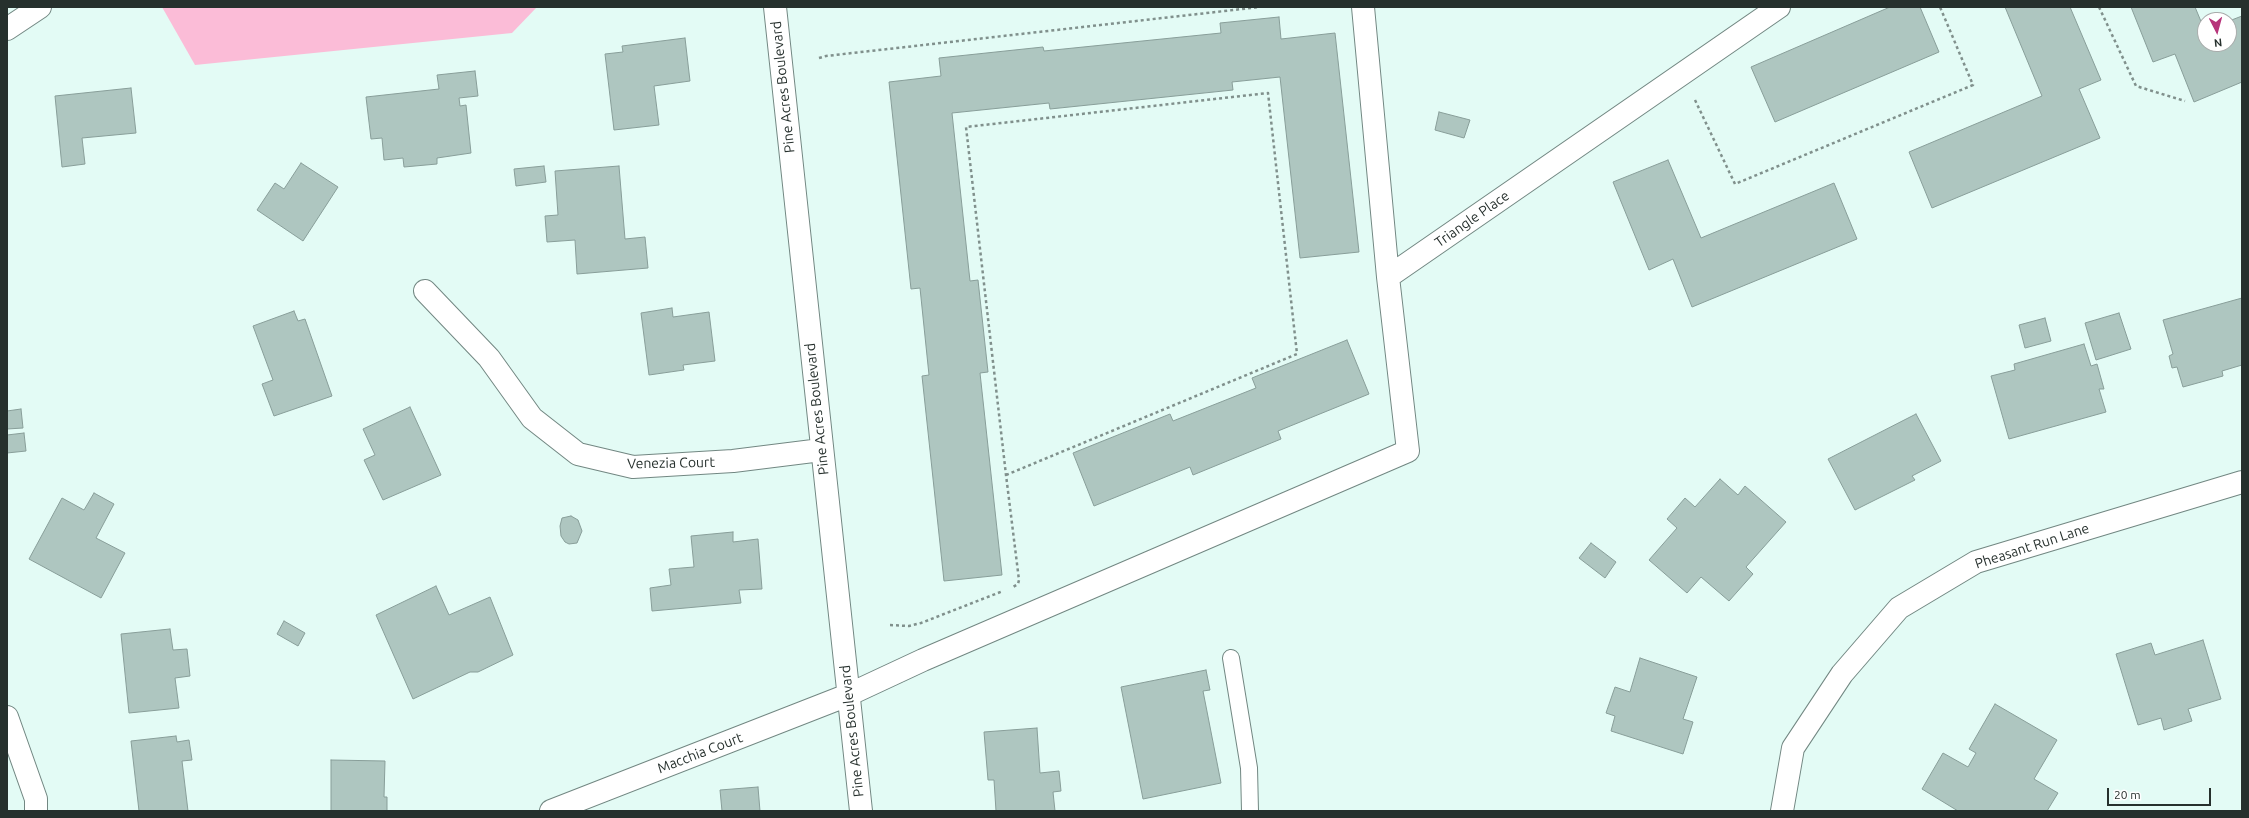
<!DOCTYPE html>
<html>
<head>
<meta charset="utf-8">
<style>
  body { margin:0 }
  #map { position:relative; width:2249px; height:818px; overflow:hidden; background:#e3fbf5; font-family:Ubuntu,sans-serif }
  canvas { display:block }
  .frame { position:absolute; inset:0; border:8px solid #26302d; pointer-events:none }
  .north { position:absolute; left:2197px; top:12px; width:40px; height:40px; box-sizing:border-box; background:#fff; border:1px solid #a8acab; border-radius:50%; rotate:174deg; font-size:11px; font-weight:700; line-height:16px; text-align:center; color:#26302d }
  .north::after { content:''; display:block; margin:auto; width:14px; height:18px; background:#b7347b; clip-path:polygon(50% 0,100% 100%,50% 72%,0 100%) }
  .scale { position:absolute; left:2107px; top:788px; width:104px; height:18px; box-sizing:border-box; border:2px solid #26302d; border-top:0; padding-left:5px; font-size:12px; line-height:14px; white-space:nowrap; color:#26302d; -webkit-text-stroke:3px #fff; paint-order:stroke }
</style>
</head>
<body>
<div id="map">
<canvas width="2249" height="818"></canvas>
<div class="frame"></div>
<div class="north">N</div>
<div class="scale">20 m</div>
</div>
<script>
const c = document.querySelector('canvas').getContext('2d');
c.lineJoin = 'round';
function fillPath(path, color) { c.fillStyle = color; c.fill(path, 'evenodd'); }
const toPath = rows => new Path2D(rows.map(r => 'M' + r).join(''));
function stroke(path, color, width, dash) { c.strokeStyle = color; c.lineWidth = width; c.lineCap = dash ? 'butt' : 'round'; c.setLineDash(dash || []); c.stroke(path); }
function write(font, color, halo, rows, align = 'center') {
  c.font = font + ' Ubuntu,sans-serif'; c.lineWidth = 3; c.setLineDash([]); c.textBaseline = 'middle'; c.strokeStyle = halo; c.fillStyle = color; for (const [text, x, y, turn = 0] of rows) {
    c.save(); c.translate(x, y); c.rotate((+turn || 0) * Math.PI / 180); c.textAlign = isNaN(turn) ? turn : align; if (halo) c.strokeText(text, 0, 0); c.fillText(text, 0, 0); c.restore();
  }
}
const green = toPath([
  [162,7,537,7,512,33,195,65]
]);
const building = toPath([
  [1890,7,1920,7,1939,52,1775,122,1751,67,1890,7],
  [2005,7,2070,7,2101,80,2079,89,2100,138,1932,208,1909,152,2042,96,2005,7],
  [2131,7,2195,7,2205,31,2205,44,2229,44,2229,21,2242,16,2242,82,2194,102,2175,54,2153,62,2131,7],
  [1279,17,1281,39,1335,33,1359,252,1300,258,1280,77,1232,82,1233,90,1050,109,1049,103,952,113,970,281,978,280,988,372,980,373,1002,575,944,581,922,376,929,375,920,288,911,289,889,82,941,76,939,58,1043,47,1044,51,1221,33,1220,23,1279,17],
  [685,38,690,81,654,86,659,125,614,130,605,54,623,52,622,46,685,38],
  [475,71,478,96,459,98,460,106,466,105,471,153,437,158,437,164,404,167,403,158,384,160,382,138,371,139,366,97,439,89,437,75,475,71],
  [131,88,136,133,82,138,85,164,62,167,55,96,131,88],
  [1439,112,1470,120,1464,138,1435,130,1439,112],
  [1668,160,1701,238,1834,183,1857,239,1692,307,1673,259,1649,270,1613,182,1668,160],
  [301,163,338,187,303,241,257,210,275,183,284,189,301,163],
  [544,166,546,182,516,186,514,169,544,166],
  [619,166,625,239,645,237,648,268,577,274,575,240,547,242,545,216,558,215,555,171,619,166],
  [2242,298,2242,365,2222,371,2223,376,2183,387,2177,367,2172,368,2169,356,2173,354,2163,320,2242,298],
  [672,308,673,317,709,312,715,361,683,365,684,370,649,375,641,313,672,308],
  [294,311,298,321,305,319,332,396,274,416,262,384,273,380,253,326,294,311],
  [2119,313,2131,349,2096,360,2085,323,2119,313],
  [2045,318,2051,341,2025,348,2019,325,2045,318],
  [1347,340,1369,394,1278,431,1281,439,1193,475,1190,467,1094,506,1073,453,1170,414,1173,421,1256,388,1252,378,1347,340],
  [2084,344,2091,366,2097,364,2104,389,2099,389,2106,412,2009,439,1991,376,2015,370,2014,364,2084,344],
  [410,407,441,475,383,500,364,460,375,455,363,429,410,407],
  [21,409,23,428,7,429,7,411,21,409],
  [1916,414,1941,461,1912,476,1915,480,1855,510,1828,459,1916,414],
  [24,433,26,451,7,453,7,435,24,433],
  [1720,479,1738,495,1745,486,1786,522,1746,567,1753,574,1729,601,1701,577,1687,593,1649,560,1677,528,1667,519,1685,498,1695,507,1720,479],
  [94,493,114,504,96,538,125,553,101,598,29,559,62,498,84,510,94,493],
  [571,516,578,520,582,531,577,543,569,544,565,542,561,536,560,526,562,518,571,516],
  [733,532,733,542,758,539,762,589,739,590,741,603,652,611,650,588,671,585,669,569,694,567,691,536,733,532],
  [1591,543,1616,562,1605,578,1579,558,1591,543],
  [436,586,449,615,490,597,513,655,478,672,470,672,413,699,376,615,436,586],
  [284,621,305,633,298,646,277,634,284,621],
  [170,629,173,650,187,649,190,676,175,678,179,708,129,713,121,634,170,629],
  [2203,640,2221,699,2188,709,2192,721,2164,730,2161,718,2138,725,2116,654,2151,643,2155,655,2203,640],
  [1640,658,1697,677,1683,719,1693,722,1683,754,1611,731,1615,716,1606,713,1615,687,1630,692,1640,658],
  [1206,670,1210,690,1203,691,1221,783,1143,799,1121,687,1206,670],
  [1995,704,2057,740,2034,779,2058,793,2047,811,1958,811,1922,789,1943,753,1968,767,1976,753,1969,749,1995,704],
  [1037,728,1040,773,1059,771,1061,791,1053,792,1055,811,996,811,994,780,988,780,984,732,1037,728],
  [176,736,177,742,189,740,192,760,182,761,188,811,139,811,131,741,176,736],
  [331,760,385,761,384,797,387,797,387,811,331,811,331,760],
  [758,787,760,811,722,811,720,790,758,787]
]);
const path = toPath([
  [2099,7,2136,86,2185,101],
  [819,58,826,56,1260,7],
  [1695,100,1735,184,1973,85,1940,7],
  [1006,475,1297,354,1268,93,966,127,1006,475,1019,580,1018,584,1013,587],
  [890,625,909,626,921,623,1003,591]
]);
const lane = toPath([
  [1231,658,1249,768,1250,811]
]);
const street = toPath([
  [775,7,861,811],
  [1363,7,1388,277,1779,7],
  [7,29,40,7],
  [425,291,489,358,532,418,578,454,633,467,733,461,821,450],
  [7,717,36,799,36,811],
  [551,811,848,695,923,660,1408,451,1388,277],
  [1782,811,1793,748,1842,674,1899,608,1976,562,2242,482]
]);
const streetNames = [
  ["Pine Acres Boulevard",783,87,-96],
  ["Triangle Place",1472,219,-35],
  ["Pine Acres Boulevard",817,409,-96],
  ["Venezia Court",671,463,-1],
  ["Pheasant Run Lane",2032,546,-18],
  ["Pine Acres Boulevard",852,731,-96],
  ["Macchia Court",700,753,-21]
];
fillPath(green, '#fbbcd7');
fillPath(building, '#aec6c0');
stroke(building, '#889e99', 1);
stroke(lane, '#728782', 18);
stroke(street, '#728782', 24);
stroke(path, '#80908c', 2.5, [3, 3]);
stroke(lane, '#fff', 16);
stroke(street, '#fff', 22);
write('14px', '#26302d', '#fff', streetNames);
</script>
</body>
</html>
